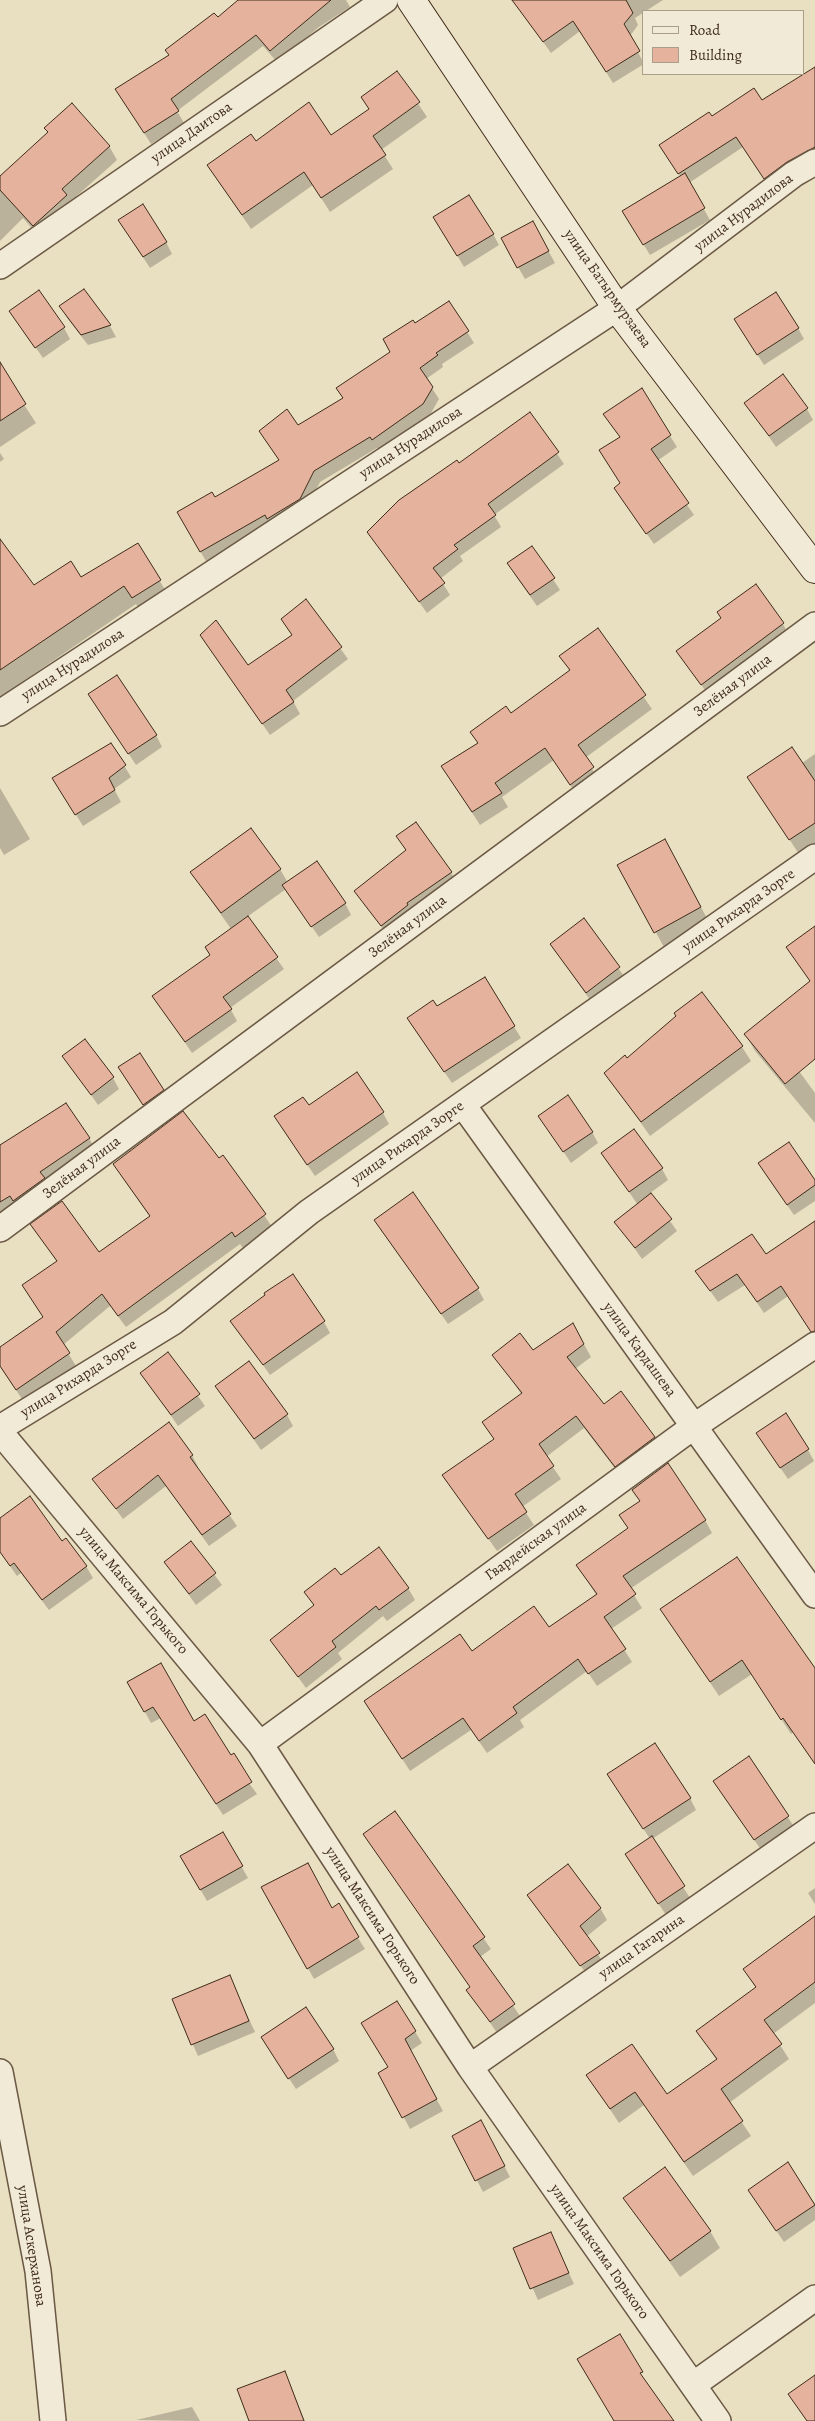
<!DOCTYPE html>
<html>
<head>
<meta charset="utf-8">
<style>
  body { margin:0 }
  #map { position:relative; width:815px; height:2421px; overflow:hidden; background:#e9dfc1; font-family:Alegreya,serif }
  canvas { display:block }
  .legend { position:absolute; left:642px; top:10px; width:162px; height:65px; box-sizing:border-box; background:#f1ead7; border:1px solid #aa9e8b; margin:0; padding:6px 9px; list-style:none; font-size:15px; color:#402c1a }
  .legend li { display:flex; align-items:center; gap:10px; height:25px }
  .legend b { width:25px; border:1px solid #aa9e8b }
</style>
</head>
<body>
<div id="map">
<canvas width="815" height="2421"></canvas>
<ul class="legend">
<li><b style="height:6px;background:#f1ead7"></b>Road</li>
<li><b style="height:14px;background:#e4b29d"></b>Building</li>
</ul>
</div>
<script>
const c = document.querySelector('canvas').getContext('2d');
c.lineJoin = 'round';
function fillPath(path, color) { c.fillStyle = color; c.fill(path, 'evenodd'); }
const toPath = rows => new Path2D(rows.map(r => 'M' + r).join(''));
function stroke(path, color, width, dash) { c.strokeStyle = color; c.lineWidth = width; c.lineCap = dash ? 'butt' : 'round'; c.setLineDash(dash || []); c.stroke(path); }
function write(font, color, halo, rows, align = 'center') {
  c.font = font + ' Alegreya,serif'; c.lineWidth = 4; c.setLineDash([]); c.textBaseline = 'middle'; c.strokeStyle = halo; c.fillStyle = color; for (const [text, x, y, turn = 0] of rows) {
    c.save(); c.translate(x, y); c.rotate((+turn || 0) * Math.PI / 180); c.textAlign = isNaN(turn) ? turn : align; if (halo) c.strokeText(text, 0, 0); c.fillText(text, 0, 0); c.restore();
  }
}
const shadow = toPath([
  [240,0,346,0,350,7,319,27,277,62,263,46,177,111,184,123,151,144,124,101,170,56],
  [530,0,663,0,635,18,638,25,630,36,644,64,613,83,580,31,551,53,519,8],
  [397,72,427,117,381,150,393,169,330,212,313,185,251,229,217,179,256,143,331,137,370,110],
  [815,79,815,160,771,189,743,147,689,183,710,220,650,255,624,212,681,177,667,157,762,102],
  [109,146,117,160,70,202,74,209,41,239,23,218,0,241,0,178],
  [435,218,493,234,499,245,464,267],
  [533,223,555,263,525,279,502,239],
  [126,231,166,242,172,254,150,268],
  [84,291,110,326,116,337,88,345,67,318,61,307],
  [449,303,474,343,442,364,443,367,426,379,439,399,430,415,379,450,377,448,320,482,306,510,207,563,178,512,214,498,280,461,298,426,344,399,392,352,415,325],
  [18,322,64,328,70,339,43,358],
  [798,328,804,339,764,365,742,331],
  [0,368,36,423,0,447],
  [641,390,677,447,657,461,694,515,654,544,622,499,621,438,605,414],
  [746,403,807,409,813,420,776,447],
  [529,413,564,464,494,515,501,527,460,556,463,561,440,579,450,595,427,613,369,532],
  [0,453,4,459,0,462],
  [0,541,34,586,81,579,138,544,171,600,144,617,136,604,0,697],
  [532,547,560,590,537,606,515,575],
  [306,601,348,659,293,701,300,714,270,735,209,647,248,667,293,636,282,619],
  [783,624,789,635,709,696,678,651],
  [597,630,652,709,585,758,600,781,578,797,554,760,502,797,508,807,480,825,451,780,479,744,570,672,561,656],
  [97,706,156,735,162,747,136,765],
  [111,744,131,777,114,789,121,802,83,826,60,789],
  [815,754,815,843,799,854,749,778,802,763],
  [0,788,30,839,4,855,0,848],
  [398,836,451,872,457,884,388,936,356,891,407,851],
  [674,857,710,924,665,949,619,865],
  [280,869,288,883,345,903,351,915,319,937,286,889,247,917,284,969,230,1008,237,1021,192,1053,154,997,211,956,231,929,192,873],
  [584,920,626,979,593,1004,551,945],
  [484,978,521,1038,452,1083,415,1030,437,1008],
  [815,1023,815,1035,788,1056,815,1093,815,1123,755,1051,746,1035],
  [742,1047,751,1061,650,1136,606,1073,627,1060],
  [64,1056,113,1078,119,1089,98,1105],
  [126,1079,163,1090,169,1102,150,1116],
  [309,1107,383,1113,389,1124,315,1176,282,1128],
  [547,1127,592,1132,598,1143,571,1163],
  [89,1138,97,1152,0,1220,0,1147],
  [602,1153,662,1169,668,1180,650,1193,677,1231,642,1259,616,1222,638,1205],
  [766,1175,815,1183,815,1201,794,1215],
  [122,1177,264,1215,272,1227,243,1248,240,1244,126,1327,110,1306,63,1345,76,1366,24,1402,0,1366,0,1349,44,1318,57,1262,32,1225,99,1253,150,1217],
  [383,1232,478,1289,484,1300,448,1324],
  [815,1240,815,1324,788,1296,764,1313,745,1285,718,1302,696,1271,766,1256],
  [232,1321,324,1322,330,1333,270,1375],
  [580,1337,591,1357,575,1369,603,1406,654,1437,662,1450,623,1479,584,1428,546,1457,561,1479,522,1507,534,1525,497,1551,444,1476,495,1440,522,1395,494,1355,533,1352],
  [168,1354,205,1406,178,1426,142,1373],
  [217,1386,287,1415,293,1426,261,1450],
  [764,1444,808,1450,814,1461,788,1479],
  [192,1455,198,1467,197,1468,237,1526,209,1546,166,1486,123,1519,94,1479],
  [634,1490,705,1520,712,1533,630,1589,642,1608,611,1629,632,1662,597,1686,587,1671,520,1720,524,1727,487,1753,471,1730,410,1771,365,1702,472,1653,549,1628,597,1596,577,1565,629,1529,641,1502],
  [0,1520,62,1543,86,1566,93,1578,49,1610,21,1573,17,1576,0,1552],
  [191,1543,222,1585,196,1605,166,1563],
  [341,1577,408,1588,415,1600,387,1621,383,1616,338,1653,342,1659,306,1688,271,1640,314,1606,306,1592],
  [662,1610,815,1671,815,1764,793,1732,791,1734,752,1674,719,1696],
  [129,1683,194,1722,230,1757,257,1794,223,1815,161,1718,151,1723],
  [748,1758,795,1828,762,1851,721,1793],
  [616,1785,690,1798,696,1810,652,1839,690,1898,666,1915,633,1865,650,1839],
  [395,1813,491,1949,480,1957,520,2016,497,2033,468,1990,471,1988],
  [223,1834,248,1878,207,1901,182,1857],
  [263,1888,332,1909,358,1938,365,1949,314,1979],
  [815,1888,815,1904,808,1893],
  [529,1895,600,1908,607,1920,586,1937,605,1965,588,1976],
  [815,1917,815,2003,773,2034,789,2059,729,2103,751,2136,693,2176,644,2105,619,2123,588,2076,667,2096,717,2061,698,2031,756,1988,744,1970],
  [229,1976,255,2032,198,2056,173,1999],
  [397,2002,422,2043,410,2051,443,2111,410,2129,380,2073,390,2068],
  [269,2048,333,2049,339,2061,296,2089],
  [487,2133,510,2177,483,2192,454,2136],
  [787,2164,815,2204,815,2220,784,2242,756,2201],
  [625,2198,710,2231,720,2248,680,2277],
  [551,2234,574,2284,538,2300,515,2249],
  [285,2373,305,2421,250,2421],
  [192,2407,200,2421,136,2420]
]);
const building = toPath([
  [238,0,331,0,270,51,256,35,171,99,179,111,144,133,115,89,169,55,165,50,214,13,218,17,238,0],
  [512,0,626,0,633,13,624,24,640,51,606,72,573,21,543,42,512,0],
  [815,67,815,147,787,162,764,179,736,137,678,174,659,145,709,112,712,116,754,88,762,100,815,67],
  [397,71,420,102,373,136,386,155,321,198,304,172,242,215,207,165,251,134,256,141,309,102,331,135,369,109,361,97,397,71],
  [72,103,110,146,62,189,67,195,33,226,0,190,0,176,48,132,44,128,72,103],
  [685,173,705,208,643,245,622,211,685,173],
  [469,195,494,234,457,256,433,217,469,195],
  [143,204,167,242,143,257,118,220,143,204],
  [533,221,549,251,517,268,501,238,533,221],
  [84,289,111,325,81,335,59,306,84,289],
  [39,290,65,327,35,348,9,311,39,290],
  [776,292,799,328,757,355,734,319,776,292],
  [449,301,469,331,436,353,438,355,420,368,433,387,423,404,372,440,370,437,314,471,300,499,267,519,265,515,200,552,177,512,212,492,215,497,279,460,259,431,287,409,298,425,343,398,336,388,390,352,383,339,413,320,415,323,449,301],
  [0,362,26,404,0,421,0,362],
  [783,374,808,408,769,436,744,403,783,374],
  [642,388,671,435,651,449,689,503,646,534,614,488,620,483,599,450,620,437,603,414,642,388],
  [530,412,559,452,488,504,496,515,454,545,458,549,433,568,445,583,419,602,367,532,399,500,457,460,459,463,530,412],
  [0,539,34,585,71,561,81,577,138,543,161,580,132,598,124,586,0,670,0,539],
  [532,546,555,578,530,595,507,563,532,546],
  [756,584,784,623,701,685,676,651,721,618,717,612,756,584],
  [306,599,342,647,286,690,294,702,262,724,200,635,216,620,248,665,292,635,281,619,306,599],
  [598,628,646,695,578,745,594,767,570,785,545,748,495,783,502,793,472,812,441,766,478,743,470,732,506,706,511,713,570,670,559,656,598,628],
  [117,675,157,735,128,754,88,694,117,675],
  [111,743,126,765,109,778,115,790,75,815,52,778,111,743],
  [792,747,815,781,815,823,789,840,747,777,792,747],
  [416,822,452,872,407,903,408,905,381,926,354,891,406,850,396,836,416,822],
  [251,828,281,869,221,913,190,872,251,828],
  [665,839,701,907,654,933,617,865,665,839],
  [317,861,346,903,311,927,282,885,317,861],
  [248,916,278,957,223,997,232,1009,185,1042,152,996,210,955,205,947,248,916],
  [584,918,620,967,586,993,550,944,584,918],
  [815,926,815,1059,785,1084,744,1034,810,981,786,947,815,926],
  [485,977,515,1026,444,1072,407,1018,433,1000,437,1006,485,977],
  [702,992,743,1046,641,1122,604,1073,625,1055,627,1058,676,1016,674,1013,702,992],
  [85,1039,114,1077,91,1095,62,1056,85,1039],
  [140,1053,164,1090,143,1105,118,1067,140,1053],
  [357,1072,384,1112,307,1165,274,1116,303,1097,309,1105,357,1072],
  [568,1095,593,1132,563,1152,538,1116,568,1095],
  [66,1103,90,1138,40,1172,45,1178,13,1201,10,1196,0,1202,0,1145,66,1103],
  [183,1111,219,1158,223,1155,266,1214,235,1237,232,1232,118,1316,102,1294,56,1332,70,1353,16,1390,0,1366,0,1347,43,1317,22,1285,57,1261,30,1224,62,1201,99,1252,150,1216,113,1164,183,1111],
  [634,1129,663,1168,629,1192,601,1153,634,1129],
  [789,1142,815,1180,815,1185,787,1205,758,1163,789,1142],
  [413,1192,479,1288,441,1314,374,1220,413,1192],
  [651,1193,672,1219,635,1248,614,1222,651,1193],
  [815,1221,815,1331,811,1332,781,1286,757,1302,737,1274,710,1291,695,1271,752,1234,766,1254,815,1221],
  [293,1274,325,1321,263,1365,230,1321,265,1295,264,1293,293,1274],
  [573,1323,584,1344,567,1357,604,1404,621,1391,655,1437,615,1467,576,1416,539,1444,554,1466,515,1494,527,1512,488,1539,442,1475,494,1439,482,1422,522,1393,492,1355,520,1333,533,1350,573,1323],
  [168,1352,200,1394,171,1415,140,1373,168,1352],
  [249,1361,288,1414,254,1439,215,1386,249,1361],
  [786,1413,809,1449,780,1468,756,1433,786,1413],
  [169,1422,193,1455,190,1457,231,1514,202,1535,158,1475,116,1509,92,1479,169,1422],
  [668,1463,706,1520,623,1576,636,1594,604,1617,626,1649,588,1674,578,1659,513,1707,517,1713,479,1741,463,1718,402,1759,364,1701,460,1634,472,1651,534,1606,549,1627,597,1594,576,1565,628,1528,619,1515,640,1501,632,1490,668,1463],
  [30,1496,62,1541,66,1538,87,1566,42,1600,14,1563,10,1566,0,1552,0,1518,30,1496],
  [191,1541,216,1573,189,1594,164,1562,191,1541],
  [379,1547,409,1588,379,1610,376,1606,332,1641,336,1647,298,1677,270,1640,314,1605,304,1592,335,1568,341,1575,379,1547],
  [737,1557,815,1668,815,1764,783,1718,781,1720,742,1660,710,1682,660,1609,737,1557],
  [161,1663,194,1721,205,1714,231,1755,234,1753,252,1782,216,1804,153,1707,144,1712,127,1682,161,1663],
  [655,1743,691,1798,643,1829,607,1774,655,1743],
  [749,1756,789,1816,754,1840,713,1781,749,1756],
  [395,1811,485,1937,473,1946,515,2004,490,2022,466,1990,470,1987,363,1834,395,1811],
  [223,1832,243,1866,200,1890,180,1856,223,1832],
  [652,1836,685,1886,658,1904,625,1854,652,1836],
  [308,1863,332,1908,339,1903,359,1937,307,1969,261,1887,308,1863],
  [568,1864,601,1908,580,1926,600,1953,580,1966,527,1895,568,1864],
  [815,1916,815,1982,764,2020,782,2044,721,2089,743,2121,684,2162,635,2092,610,2109,586,2075,632,2044,667,2094,717,2059,696,2031,756,1987,743,1969,815,1916],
  [230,1975,249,2021,191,2045,172,1999,230,1975],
  [397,2001,416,2031,405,2039,437,2099,402,2118,378,2073,388,2067,361,2023,397,2001],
  [306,2007,334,2049,288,2079,261,2037,306,2007],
  [481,2120,505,2166,475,2181,452,2136,481,2120],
  [788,2162,815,2205,776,2231,748,2190,788,2162],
  [665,2167,711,2231,670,2261,623,2198,665,2167],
  [551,2232,569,2273,530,2289,513,2248,551,2232],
  [620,2334,643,2372,640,2373,674,2421,614,2421,577,2359,620,2334],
  [285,2371,304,2421,249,2421,237,2389,285,2371],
  [815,2375,815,2421,807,2421,788,2394,815,2375]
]);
const street = toPath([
  [0,266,385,0],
  [0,713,617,308,794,174,815,162],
  [463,1105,815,1595],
  [0,1229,815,625],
  [0,1428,173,1322,309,1212,815,857],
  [0,1432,260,1744,470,2067,718,2421],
  [260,1744,693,1427,815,1345],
  [470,2067,815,1826],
  [0,2072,38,2271,53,2421],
  [693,2385,815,2298]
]);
const secondary = toPath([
  [411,0,617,308,815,569]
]);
const streetNames = [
  ["улица Даитова",192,133,-35],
  ["улица Нурадилова",744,213,-37],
  ["улица Батырмурзаева",607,289,55],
  ["улица Нурадилова",411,443,-33],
  ["улица Нурадилова",73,665,-33],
  ["Зелёная улица",733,686,-37],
  ["улица Рихарда Зорге",739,911,-35],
  ["Зелёная улица",408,927,-37],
  ["улица Рихарда Зорге",408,1143,-35],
  ["Зелёная улица",82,1168,-37],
  ["улица Кардашева",639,1350,54],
  ["улица Рихарда Зорге",79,1379,-32],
  ["Гвардейская улица",536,1542,-36],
  ["улица Максима Горького",133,1591,50],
  ["улица Максима Горького",372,1916,57],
  ["улица Гагарина",642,1947,-35],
  ["улица Аскерханова",31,2246,81],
  ["улица Максима Горького",599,2252,55]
];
fillPath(shadow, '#0003');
fillPath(building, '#e4b29d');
stroke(building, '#402c1a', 1);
stroke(street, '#6a5944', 28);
stroke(secondary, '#402c1a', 30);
stroke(street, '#f1ead7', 25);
stroke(secondary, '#f1ead7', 28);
write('15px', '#402c1a', '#f1ead7', streetNames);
</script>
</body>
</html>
